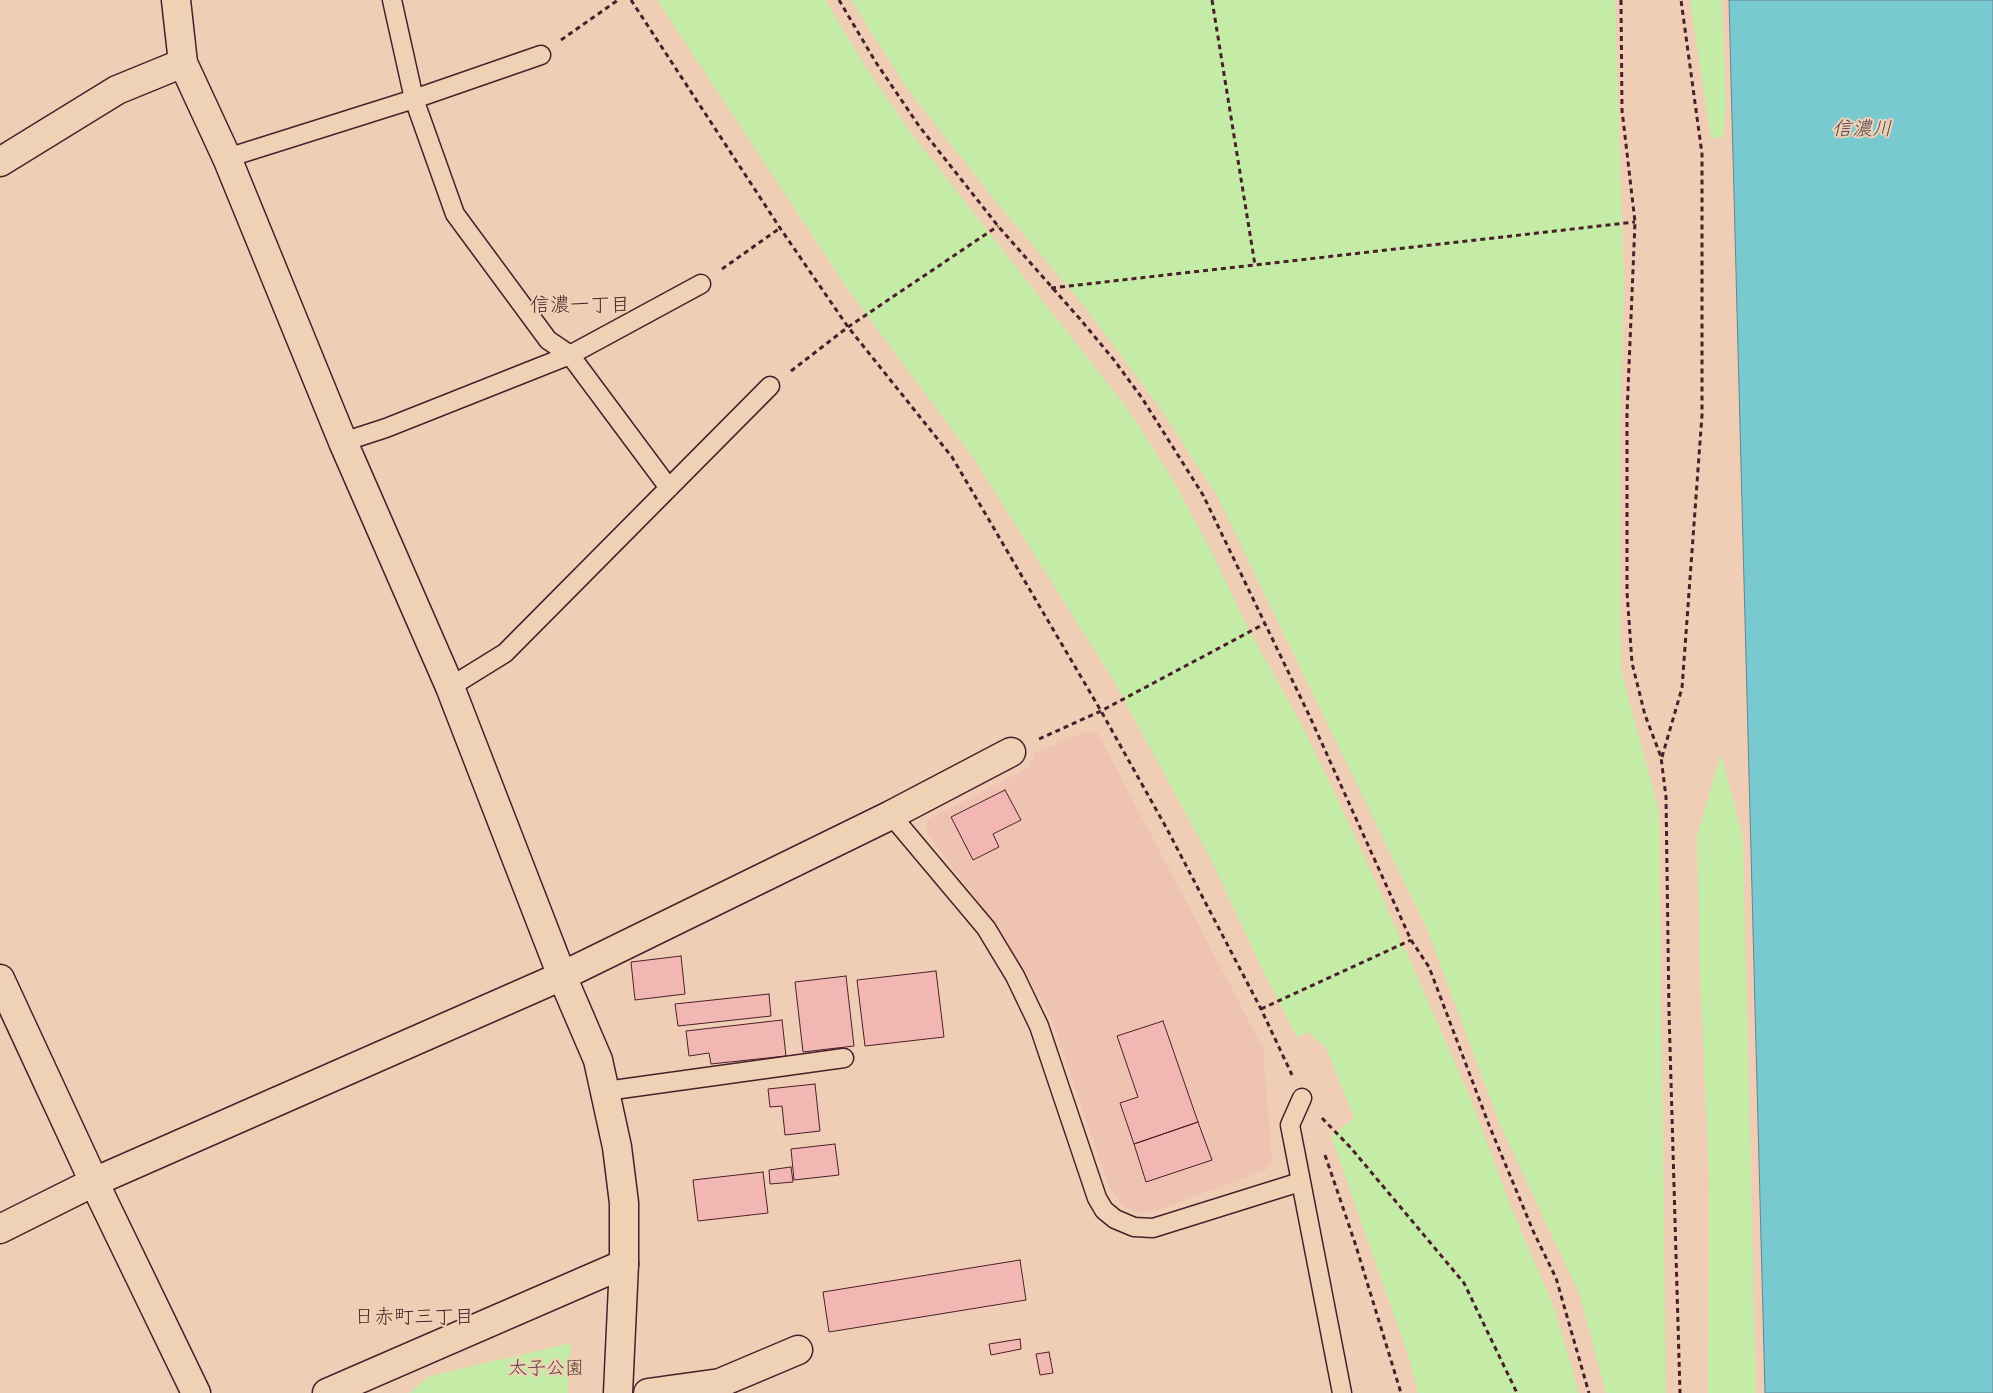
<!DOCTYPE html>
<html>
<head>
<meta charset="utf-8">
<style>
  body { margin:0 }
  canvas { display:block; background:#f0cdb5 }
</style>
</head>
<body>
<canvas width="1993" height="1393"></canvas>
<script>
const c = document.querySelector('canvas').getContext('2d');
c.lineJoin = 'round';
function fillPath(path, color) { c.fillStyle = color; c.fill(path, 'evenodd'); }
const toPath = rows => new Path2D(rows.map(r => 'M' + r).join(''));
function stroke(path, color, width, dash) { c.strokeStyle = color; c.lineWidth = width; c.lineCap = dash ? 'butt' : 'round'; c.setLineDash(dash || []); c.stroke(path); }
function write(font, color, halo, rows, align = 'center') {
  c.font = font + ' Dekko,"Klee One",sans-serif'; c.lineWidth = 4; c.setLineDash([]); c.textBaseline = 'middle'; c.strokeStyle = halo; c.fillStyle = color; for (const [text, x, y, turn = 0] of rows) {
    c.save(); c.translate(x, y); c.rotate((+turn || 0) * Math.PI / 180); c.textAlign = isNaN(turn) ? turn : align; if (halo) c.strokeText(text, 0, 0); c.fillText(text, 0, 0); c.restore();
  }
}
const built = toPath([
  [1086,732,1097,732,1263,1048,1272,1158,1266,1170,1152,1212,1137,1213,1123,1206,1109,1186,1050,1015,1001,933,926,831,928,819,1029,768,1034,753]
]);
const green = toPath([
  [657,0,825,0,869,72,911,133,1130,412,1170,475,1209,546,1249,630,1305,731,1365,858,1470,1097,1511,1207,1555,1310,1579,1393,1418,1393,1409,1358,1331,1136,1354,1118,1326,1048,1308,1032,1297,1037,1269,983,1208,854,1112,678,974,459,851,294],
  [851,0,1615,0,1624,284,1620,448,1621,670,1659,811,1666,1393,1606,1393,1580,1296,1499,1122,1427,929,1216,494,1158,405,1084,306,997,203,909,91],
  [1690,0,1722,0,1726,105,1723,137,1711,139],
  [1721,753,1743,838,1756,1393,1708,1393,1709,1176,1700,975,1697,836],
  [571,1343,568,1393,409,1393,430,1376]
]);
const water = toPath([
  [1729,0,1993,0,1993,1393,1765,1393,1729,0]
]);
const building = toPath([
  [1005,790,1021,820,993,834,999,847,973,860,951,817,1005,790],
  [681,956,685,994,635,1000,631,962,681,956],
  [936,971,944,1037,865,1046,857,980,936,971],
  [846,976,854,1046,803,1052,795,982,846,976],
  [769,994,771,1016,678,1026,675,1004,769,994],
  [782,1020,786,1056,711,1064,709,1053,689,1056,686,1031,782,1020],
  [1163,1021,1198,1122,1134,1144,1120,1103,1138,1097,1117,1036,1163,1021],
  [815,1084,820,1131,785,1135,782,1106,770,1107,768,1089,815,1084],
  [1198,1122,1212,1160,1146,1182,1134,1144,1198,1122],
  [835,1144,839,1175,794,1180,791,1149,835,1144],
  [791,1167,793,1182,770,1184,769,1170,791,1167],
  [763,1172,768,1213,698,1221,693,1180,763,1172],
  [1020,1260,1026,1300,829,1332,823,1292,1020,1260],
  [1020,1339,1021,1349,991,1355,989,1344,1020,1339],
  [1049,1352,1053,1373,1040,1375,1036,1354,1049,1352]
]);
const path = toPath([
  [631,0,780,228,848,327,952,457,1101,711,1167,829,1261,1009,1292,1075],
  [839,0,875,61,919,126,998,226,1080,319,1114,360,1142,398,1203,495,1310,717,1411,940,1429,967,1489,1125,1534,1233,1556,1278,1589,1393],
  [1212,0,1255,265],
  [1621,0,1622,110,1635,222,1627,414,1627,592,1632,663,1645,715,1661,757,1666,797,1669,1012,1680,1393],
  [561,40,618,0],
  [722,269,780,228],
  [1051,288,1635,222],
  [791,371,848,327,998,226],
  [1039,739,1101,711,1266,623],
  [1662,757,1682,688,1702,415,1702,154,1681,0],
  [1261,1009,1411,940],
  [1322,1118,1351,1148,1464,1283,1517,1393],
  [1325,1155,1355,1243,1401,1393]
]);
const service = toPath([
  [392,0,414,99,455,214,548,340,570,355,669,488],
  [227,158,414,99,541,55],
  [343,442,386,428,570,355,701,284],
  [450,687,505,653,770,386],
  [891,815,986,928,1015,976,1039,1026,1097,1198,1104,1210,1115,1219,1134,1227,1153,1228,1300,1182],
  [606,1091,844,1058],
  [1302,1098,1290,1125,1342,1393]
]);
const minor = toPath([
  [0,162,117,90,183,63],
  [0,979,94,1182,196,1393],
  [0,1229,94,1182,562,976,891,815,1011,752],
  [327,1393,624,1264],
  [648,1393,720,1383,798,1350]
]);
const tertiary = toPath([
  [176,0,183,63,227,158,343,442,450,687,562,976,598,1060,617,1147,624,1203,624,1264,618,1393]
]);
const parkNames = [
  ["太子公園",546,1371]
];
const waterNames = [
  ["信濃川",1862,132]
];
const neighbourhoodNames = [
  ["信濃一丁目",580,308],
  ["日赤町三丁目",414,1320]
];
fillPath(built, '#eec3b1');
fillPath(green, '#c5eca7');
fillPath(water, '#78c9d0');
stroke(water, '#66858e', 1);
fillPath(building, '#f3b7b3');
stroke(building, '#4a1f2b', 1);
stroke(service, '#4a1f2b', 21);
stroke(minor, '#4a1f2b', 31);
stroke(tertiary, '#4a1f2b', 31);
stroke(path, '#4a1f2b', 3, [5, 4]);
stroke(service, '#efd2b5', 18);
stroke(minor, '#efd2b5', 28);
stroke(tertiary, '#efd2b5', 28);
write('19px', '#5c3e3e', '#efd2b5', parkNames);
write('italic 20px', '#53414c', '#efd2b5', waterNames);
write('20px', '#4a1f2b', '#efd2b5', neighbourhoodNames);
</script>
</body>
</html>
